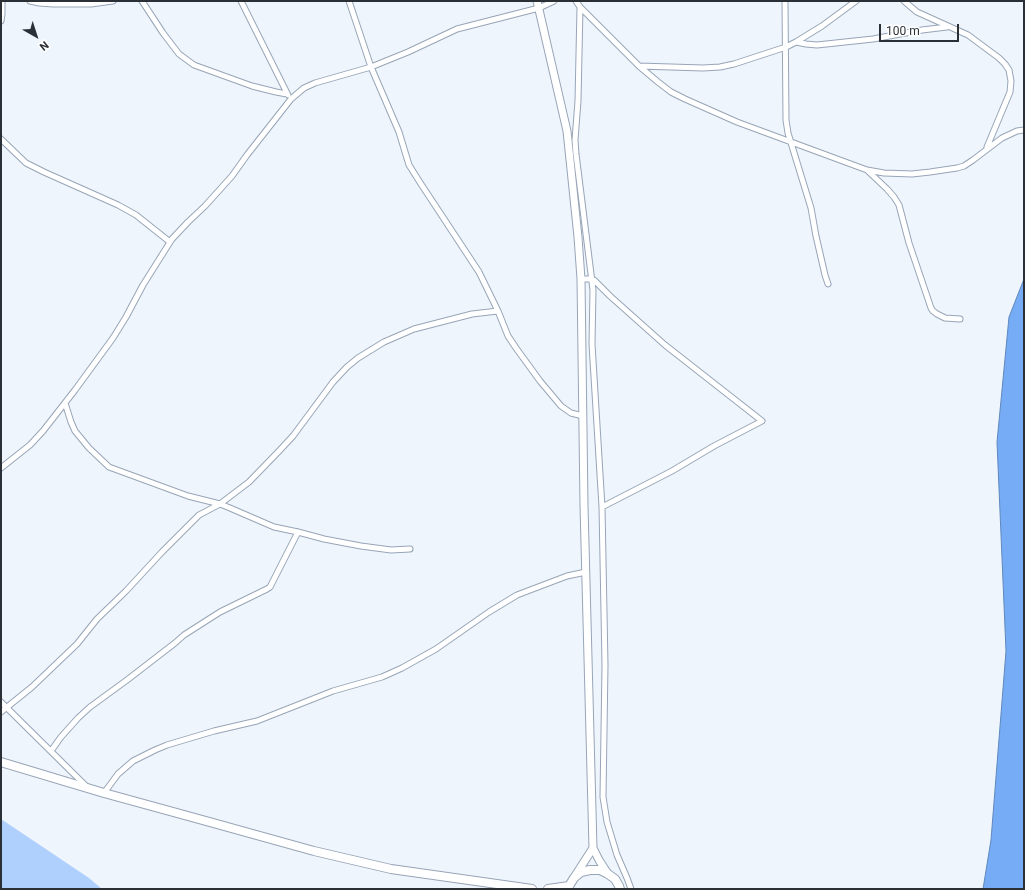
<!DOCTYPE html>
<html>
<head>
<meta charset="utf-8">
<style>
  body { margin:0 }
  #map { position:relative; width:1025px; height:890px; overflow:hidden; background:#eff5fd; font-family:Roboto,sans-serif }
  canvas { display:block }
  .frame { position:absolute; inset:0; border:2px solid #2b3037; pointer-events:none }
  .north { position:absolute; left:16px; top:16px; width:40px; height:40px; -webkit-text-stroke:3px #fff; paint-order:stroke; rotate:141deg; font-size:11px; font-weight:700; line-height:16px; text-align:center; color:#2b3037 }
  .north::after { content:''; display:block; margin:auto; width:14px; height:18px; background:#2b3037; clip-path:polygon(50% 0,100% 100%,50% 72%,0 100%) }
  .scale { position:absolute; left:879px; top:24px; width:80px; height:18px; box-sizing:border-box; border:2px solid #2b3037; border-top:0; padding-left:5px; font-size:12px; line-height:14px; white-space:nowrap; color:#2b3037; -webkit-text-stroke:3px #fff; paint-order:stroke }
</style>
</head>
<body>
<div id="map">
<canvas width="1025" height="890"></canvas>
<div class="frame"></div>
<div class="north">N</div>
<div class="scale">100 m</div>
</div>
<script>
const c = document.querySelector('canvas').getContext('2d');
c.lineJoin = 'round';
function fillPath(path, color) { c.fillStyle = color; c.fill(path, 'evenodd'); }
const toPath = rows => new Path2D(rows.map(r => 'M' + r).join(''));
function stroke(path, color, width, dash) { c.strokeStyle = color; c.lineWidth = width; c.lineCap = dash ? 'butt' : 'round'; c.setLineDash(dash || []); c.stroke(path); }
const green = toPath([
  [1,819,89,878,102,889,1,889]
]);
const water = toPath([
  [1024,279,1024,889,983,889,991,840,1006,651,997,442,1009,317,1024,279]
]);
const street = toPath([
  [30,1,39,3,53,4,91,4,113,1],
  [142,1,163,33,179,54,194,65,252,86,276,92,287,94],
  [241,1,288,95],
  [349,1,371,67,399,132,409,165,421,184,479,272,498,311,508,336,516,348,540,381,561,406,571,413,583,416],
  [576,1,580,7,639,66,658,82,671,92,685,99,737,122,867,170,884,173,912,174,930,172,957,168,964,166,973,160,1002,138,1017,131,1024,130],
  [785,1,786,120,788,133,811,208,816,236,825,275,828,284],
  [904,1,917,12,968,35,999,58,1005,64,1009,70,1011,81,1010,92,987,147],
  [580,7,578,101,575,140,576,154,593,290,592,344,602,507,605,665,603,797,607,822,617,855,627,878,631,889],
  [1,21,2,14,2,1],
  [796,42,806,44,817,45,873,39,922,30,947,27],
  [639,66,703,68,720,67,734,64,786,47,796,42,822,26,856,1],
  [1,139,26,163,44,172,118,205,136,215,170,242],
  [868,171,887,189,894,197,899,205,909,243,931,308,933,311,937,314,945,318,960,319],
  [581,279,591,279,594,280,610,296,665,345,762,421,714,446,672,471,602,507],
  [65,403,71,422,75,431,89,448,109,467,188,496,220,504,230,508,274,527,298,532,324,539,361,546,391,550,410,549],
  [1,468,30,445,43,431,75,390,113,338,126,317,143,285,172,239,188,222,205,206,232,176,247,155,291,99,304,88,315,83,371,67,408,52,457,29,539,8,554,1],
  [1,702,87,787],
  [1,712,32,687,77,644,97,619,126,591,162,552,199,515,220,504,249,482,280,450,293,436,333,382,347,367,358,358,384,342,414,329,472,314,498,311],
  [51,751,61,737,78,718,90,707,127,680,175,643,184,635,220,612,267,589,270,587,298,532],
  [104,793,118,774,133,761,155,750,167,745,214,731,257,721,333,691,382,677,402,668,436,649,489,612,517,595,567,576,586,572]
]);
const secondary = toPath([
  [537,1,567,131,578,237,581,279,584,506,593,848,599,860,608,874],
  [575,876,593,848]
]);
const primary = toPath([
  [1,762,104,793,206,821,314,851,391,869,532,889],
  [548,889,569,886],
  [568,889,569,886,574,878,581,872,590,870,600,870,608,874,615,879,619,886,620,889]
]);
fillPath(green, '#afd0fc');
fillPath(water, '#75acf5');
stroke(water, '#5f87bc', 1);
stroke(street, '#97a5b7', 7);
stroke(secondary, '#97a5b7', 9);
stroke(primary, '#97a5b7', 10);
stroke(street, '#fff', 5);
stroke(secondary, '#fff', 7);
stroke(primary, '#fff', 8);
</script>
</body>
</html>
